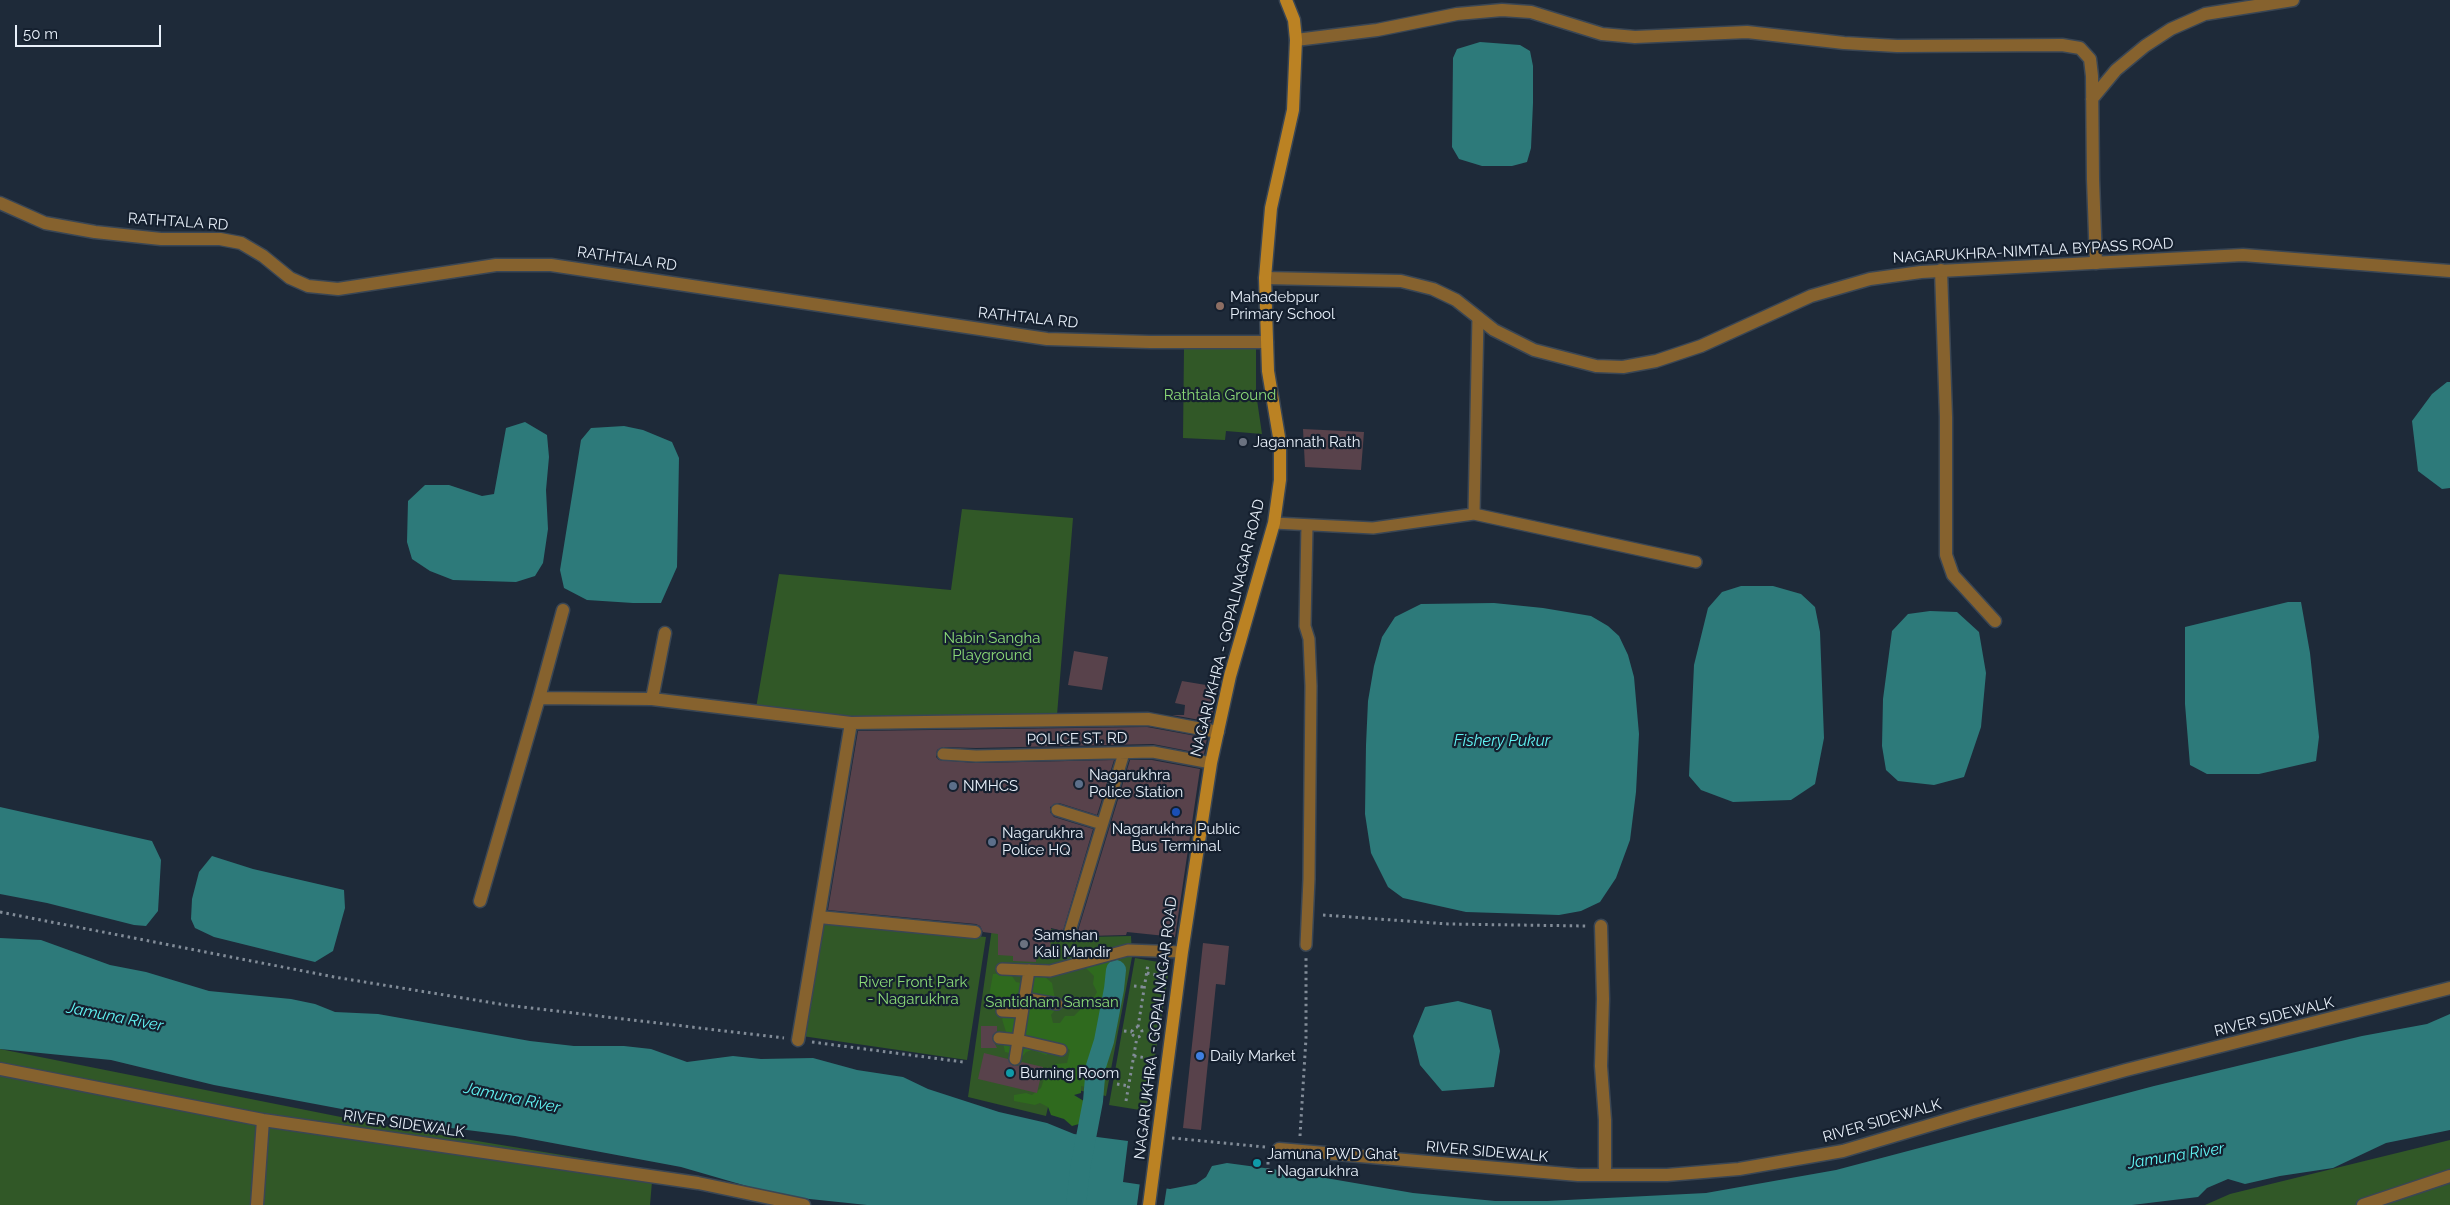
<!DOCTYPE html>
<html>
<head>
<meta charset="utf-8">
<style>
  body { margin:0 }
  #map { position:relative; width:2450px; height:1205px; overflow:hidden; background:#1e2a39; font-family:Raleway,sans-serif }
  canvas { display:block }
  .scale { position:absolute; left:15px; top:25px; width:146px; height:22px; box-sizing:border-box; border:2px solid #e8f0fa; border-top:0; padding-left:6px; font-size:15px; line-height:18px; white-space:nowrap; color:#e8f0fa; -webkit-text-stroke:4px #15202f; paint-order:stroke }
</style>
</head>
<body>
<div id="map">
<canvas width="2450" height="1205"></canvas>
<div class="scale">50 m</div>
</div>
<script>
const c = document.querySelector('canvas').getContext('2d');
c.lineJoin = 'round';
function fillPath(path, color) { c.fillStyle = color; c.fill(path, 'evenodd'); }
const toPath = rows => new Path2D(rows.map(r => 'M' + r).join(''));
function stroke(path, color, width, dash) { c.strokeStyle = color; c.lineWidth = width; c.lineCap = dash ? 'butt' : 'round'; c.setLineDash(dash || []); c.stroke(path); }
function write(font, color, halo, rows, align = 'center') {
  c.font = font + ' Raleway,sans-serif'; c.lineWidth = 4.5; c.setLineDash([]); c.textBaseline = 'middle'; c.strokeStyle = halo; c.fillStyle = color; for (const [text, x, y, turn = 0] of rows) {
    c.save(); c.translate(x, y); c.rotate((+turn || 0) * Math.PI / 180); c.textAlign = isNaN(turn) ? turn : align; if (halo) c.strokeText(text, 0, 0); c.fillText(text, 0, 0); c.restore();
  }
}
const green = toPath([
  [1256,348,1256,393,1262,434,1226,431,1225,440,1183,438,1184,349],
  [962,509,1073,518,1057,715,851,719,756,708,779,574,951,590],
  [822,920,986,937,967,1060,802,1036],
  [993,921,1046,928,1087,937,1131,936,1132,957,1106,1096,1053,1085,1046,1116,968,1097],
  [1135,958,1170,964,1146,1111,1109,1105],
  [0,1049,386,1126,653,1170,650,1205,0,1205],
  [2450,1140,2450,1205,2205,1205,2230,1194]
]);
const forest = toPath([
  [1095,947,1110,950,1119,967,1122,974,1121,993,1113,1009,1112,1046,1107,1055,1108,1070,1105,1082,1102,1087,1096,1089,1081,1086,1081,1093,1074,1095,1087,1103,1091,1116,1086,1122,1072,1126,1064,1119,1051,1115,1048,1107,1040,1103,1035,1105,1014,1101,1014,1095,1026,1093,1032,1095,1041,1088,1045,1076,1055,1064,1067,1063,1070,1050,1063,1046,1046,1055,1032,1050,1026,1052,1023,1056,1005,1052,1003,1043,1006,1032,1002,1019,1010,1007,1000,996,991,999,989,996,993,974,1002,973,1012,976,1016,982,1021,983,1023,980,1032,976,1039,975,1045,977,1052,983,1055,999,1055,1010,1051,1015,1053,1023,1060,1023,1065,1016,1074,1016,1082,1008,1089,1006,1097,992,1093,984,1094,976,1086,968,1083,960,1086,951]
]);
const water = toPath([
  [1480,42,1520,45,1530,51,1533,66,1533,103,1531,148,1527,162,1512,166,1482,166,1459,159,1452,147,1453,58,1457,49],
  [2447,382,2450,382,2450,488,2442,489,2418,471,2412,421,2432,394],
  [525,422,547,435,549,457,546,490,548,529,543,563,535,576,516,582,453,580,430,571,412,559,407,542,408,501,425,485,449,485,482,496,494,494,506,428],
  [624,426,643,430,672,442,679,458,677,567,661,603,633,603,587,600,564,588,560,570,581,440,591,428],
  [1741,586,1773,586,1801,594,1815,607,1820,632,1824,738,1815,784,1791,800,1733,802,1701,790,1689,776,1694,665,1708,608,1722,592],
  [2288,602,2301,602,2310,653,2319,737,2316,761,2259,774,2207,774,2190,765,2185,704,2185,627],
  [1494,603,1543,608,1591,616,1608,626,1619,636,1628,655,1634,677,1639,734,1636,792,1630,840,1616,878,1600,902,1581,911,1559,915,1466,912,1403,898,1388,887,1371,853,1365,814,1366,745,1368,701,1374,666,1382,637,1395,617,1421,604],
  [1930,611,1957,612,1979,632,1986,673,1981,727,1964,777,1934,785,1898,781,1886,770,1882,746,1883,699,1892,631,1908,614],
  [0,807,152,841,161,860,158,911,146,926,134,925,47,903,0,894],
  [212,856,253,869,344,890,345,908,333,951,315,962,214,937,195,928,191,919,192,899,199,872],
  [0,938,41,940,110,965,146,972,209,991,291,999,315,1004,335,1012,378,1014,530,1041,574,1046,624,1046,651,1049,687,1062,733,1056,761,1059,813,1058,857,1070,903,1077,928,1089,999,1112,1047,1123,1074,1134,1128,1141,1123,1182,1170,1189,1196,1184,1206,1177,1212,1166,1227,1163,1279,1170,1413,1193,1495,1201,1547,1201,1706,1193,1836,1170,2154,1086,2362,1036,2427,1024,2450,1014,2450,1130,2386,1143,2333,1168,2280,1176,2245,1184,2228,1179,2207,1188,2198,1197,2132,1205,867,1205,781,1196,681,1167,515,1136,427,1125,214,1085,111,1060,0,1049],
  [1458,1001,1491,1010,1500,1051,1494,1087,1442,1091,1420,1065,1413,1036,1425,1007]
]);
const pier = toPath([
  [1140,1182,1167,1186,1164,1205,1137,1205]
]);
const canal = toPath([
  [1076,1205,1080,1169,1093,1101,1096,1066,1104,1041,1114,989,1116,970]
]);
const building = toPath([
  [1303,429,1364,432,1361,470,1305,467],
  [1074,651,1108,657,1102,690,1068,685],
  [1182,681,1218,687,1211,722,1172,715,1184,715,1185,705,1175,703],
  [1147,727,1207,738,1204,754,1153,744,976,748,943,747,937,750,936,757,939,760,976,763,1114,760,1097,815,1059,803,1050,807,1050,812,1054,817,1093,829,1063,931,1051,928,1050,956,1036,956,1036,962,1013,961,1013,956,998,955,998,934,983,932,980,926,976,924,828,910,858,731],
  [1130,760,1152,760,1200,769,1175,937,1127,932,1126,935,1089,936,1077,934],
  [1203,943,1229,946,1225,985,1216,984,1201,1130,1183,1128],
  [981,1026,997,1026,997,1031,992,1038,997,1048,981,1048],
  [984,1053,1008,1059,1013,1066,1018,1066,1022,1062,1043,1067,1037,1093,978,1079]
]);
const path = toPath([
  [0,912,334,977,506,1005,784,1038],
  [1323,915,1448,924,1586,926],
  [1147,973,1158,975],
  [1134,986,1144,987],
  '1132 1032a5 5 0 1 1 10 0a5 5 0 1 1-10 0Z',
  [1138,1027,1148,964],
  [1124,1031,1132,1032],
  [812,1042,963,1062],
  [1134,1056,1147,1058],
  [1117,1084,1129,1086],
  [1126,1101,1137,1037],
  [1300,1136,1306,1038,1306,958],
  [1172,1138,1265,1147],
  [1268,1171,1268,1159]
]);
const service = toPath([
  [1474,514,1478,317],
  [1274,523,1373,528,1474,514,1696,562],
  [943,754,976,756,1153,752,1211,763],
  [1057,810,1102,824],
  [1070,931,1124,753],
  [1306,945,1309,879,1311,686,1309,639,1305,626,1307,525],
  [1002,969,1050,971,1128,950,1182,952],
  [1024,998,1057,1004],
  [1002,1011,1022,1012],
  [999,1038,1018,1040,1061,1050],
  [1015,1059,1029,970]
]);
const minor = toPath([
  [1296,40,1377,30,1457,14,1502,10,1531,12,1602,34,1635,37,1747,32,1844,43,1897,46,2062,45,2080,48,2090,59,2092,76,2093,179,2096,263],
  [2092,99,2116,70,2145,46,2171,29,2205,14,2293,0],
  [0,203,45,223,95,232,161,239,220,239,241,243,263,256,290,278,308,286,338,289,496,265,551,265,1047,339,1150,342,1267,342],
  [1941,270,1946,417,1946,555,1953,575,1995,621],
  [539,698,563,610],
  [652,699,665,633],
  [480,901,539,698,652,699,851,723,1148,719,1218,732],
  [819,917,975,932],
  [1601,926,1603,999,1601,1066,1605,1120,1605,1175],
  [798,1040,851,723],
  [0,1069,263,1120,698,1183,804,1205],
  [1279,1149,1578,1175,1667,1175,1739,1169,1843,1151,1974,1112,2126,1070,2450,988],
  [257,1205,263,1120]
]);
const tertiary = toPath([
  [1265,278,1401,281,1433,289,1456,300,1494,330,1534,350,1596,366,1623,367,1656,361,1701,346,1811,296,1870,279,1921,272,2243,255,2450,271],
  [2363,1205,2450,1176]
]);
const secondary = toPath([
  [1149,1205,1182,952,1211,763,1230,676,1274,523,1280,480,1280,443,1268,371,1265,278,1271,208,1293,110,1296,40,1294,20,1286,0]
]);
const markers = [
  [1220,306,5,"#8d6e63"],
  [1243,442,5,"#6b7280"],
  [1079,784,5,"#5c6f8a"],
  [953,786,5,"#5c6f8a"],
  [1176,812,5,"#1a4fb4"],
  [992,842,5,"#5c6f8a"],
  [1024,944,5,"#6b7280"],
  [1200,1056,5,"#3f7fe0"],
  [1010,1073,5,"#0f9aa8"],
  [1257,1163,5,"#0f9aa8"]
];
const streetNames = [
  ["RATHTALA RD",178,222,4],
  ["NAGARUKHRA-NIMTALA BYPASS ROAD",2033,251,-3],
  ["RATHTALA RD",627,259,8],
  ["RATHTALA RD",1028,318,6],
  ["NAGARUKHRA - GOPALNAGAR ROAD",1228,628,-76],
  ["POLICE ST. RD",1077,739,-1],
  ["RIVER SIDEWALK",2274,1017,-14],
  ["NAGARUKHRA - GOPALNAGAR ROAD",1156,1028,-83],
  ["RIVER SIDEWALK",1882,1121,-16],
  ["RIVER SIDEWALK",404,1124,8],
  ["RIVER SIDEWALK",1487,1152,5]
];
const poiNames = [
  ["Mahadebpur",1230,297],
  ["Primary School",1230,314],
  ["Jagannath Rath",1253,442],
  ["Nagarukhra",1089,775],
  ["Police Station",1089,792],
  ["NMHCS",963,786],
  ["Nagarukhra Public",1176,829,"center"],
  ["Bus Terminal",1176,846,"center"],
  ["Nagarukhra",1002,833],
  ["Police HQ",1002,850],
  ["Samshan",1034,935],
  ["Kali Mandir",1034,952],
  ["Daily Market",1210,1056],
  ["Burning Room",1020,1073],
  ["Jamuna PWD Ghat",1267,1154],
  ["- Nagarukhra",1267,1171]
];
const parkNames = [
  ["Rathtala Ground",1220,395],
  ["Nabin Sangha",992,638],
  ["Playground",992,655],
  ["River Front Park",913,982],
  ["- Nagarukhra",913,999],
  ["Santidham Samsan",1052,1002]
];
const waterNames = [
  ["Fishery Pukur",1502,741],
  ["Jamuna River",115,1017,11],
  ["Jamuna River",512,1098,12],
  ["Jamuna River",2176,1156,-9]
];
fillPath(green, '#315827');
fillPath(forest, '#2f6a1e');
fillPath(water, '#2d7a7a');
fillPath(pier, '#1e2a39');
stroke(canal, '#2d7a7a', 20);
fillPath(building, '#58424b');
stroke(service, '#3a4654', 14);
stroke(minor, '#3a4654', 15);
stroke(tertiary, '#3a4654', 15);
stroke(secondary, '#3a4654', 15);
stroke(path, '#828c98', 3, [2.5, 4]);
stroke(service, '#86622e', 11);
stroke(minor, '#86622e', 12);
stroke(tertiary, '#86622e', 12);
stroke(secondary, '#bb8223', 12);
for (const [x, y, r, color] of markers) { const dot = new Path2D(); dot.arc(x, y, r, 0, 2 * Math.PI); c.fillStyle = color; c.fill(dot); stroke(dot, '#15202f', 2); }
write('15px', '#e8f0fa', '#15202f', streetNames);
write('15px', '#e8f0fa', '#15202f', poiNames, 'left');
write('15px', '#8bda77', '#15202f', parkNames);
write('italic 16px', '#61f3f3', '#15202f', waterNames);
</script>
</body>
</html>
